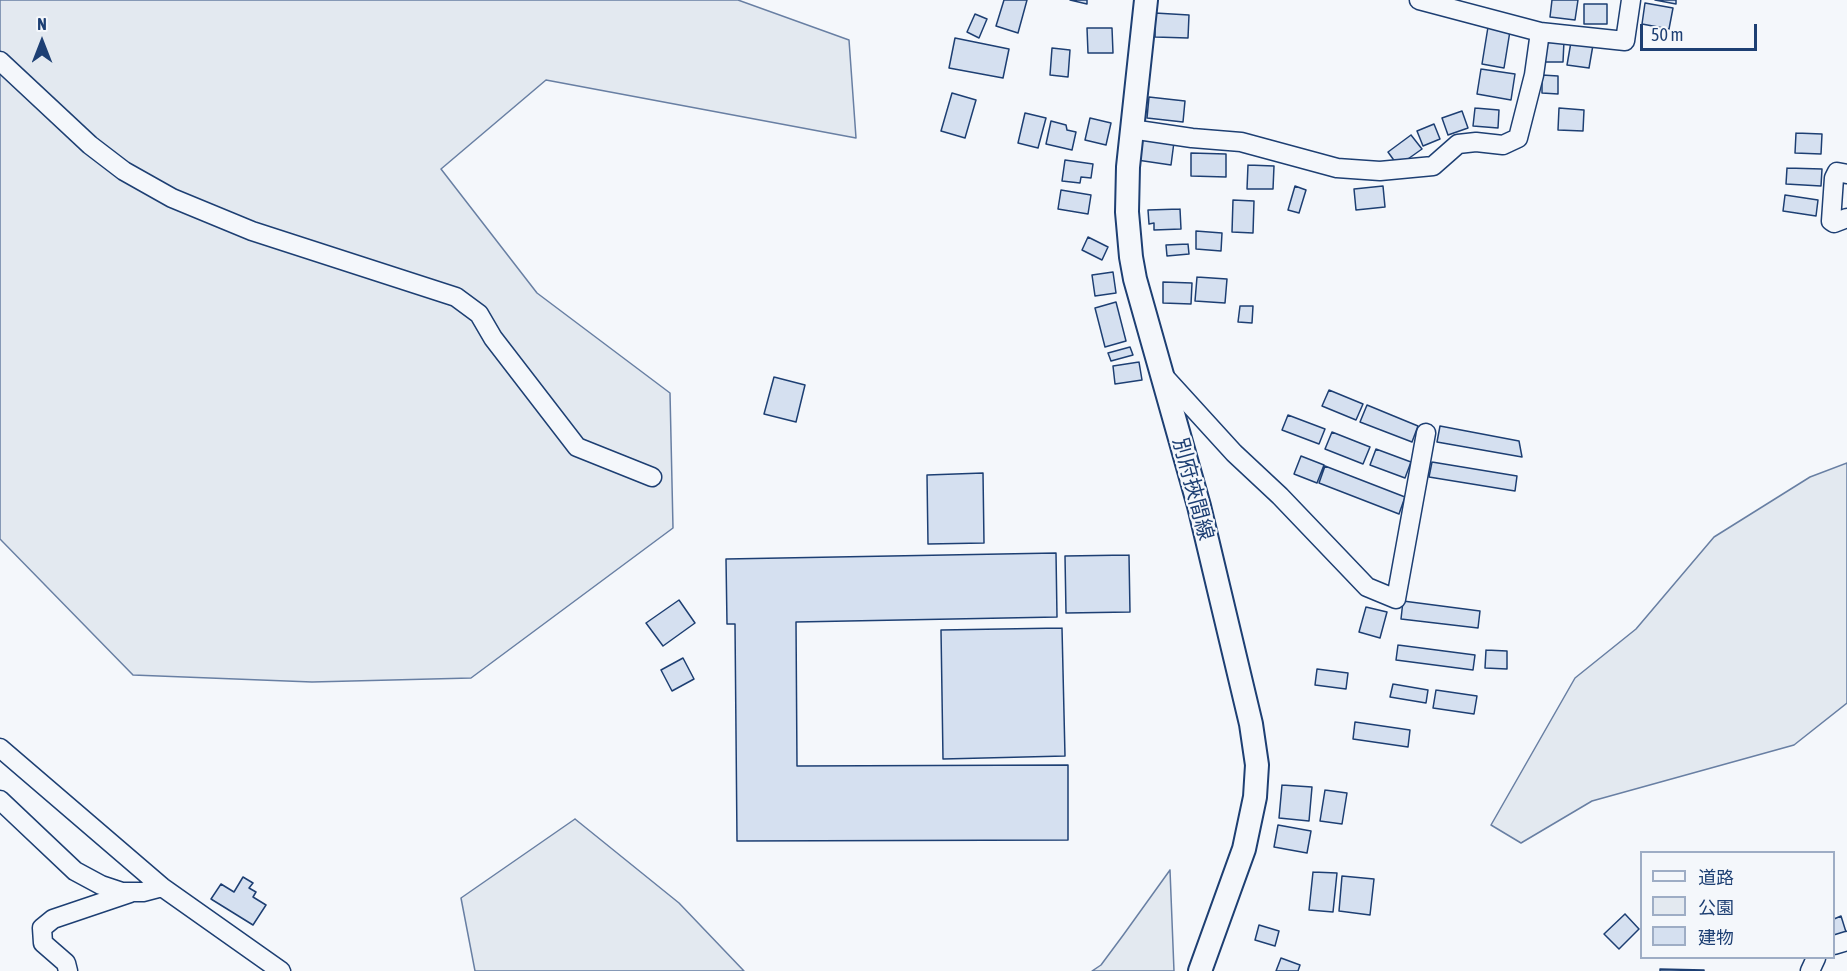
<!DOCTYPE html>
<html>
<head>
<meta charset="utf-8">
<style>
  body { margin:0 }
  #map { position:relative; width:1847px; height:971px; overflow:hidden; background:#f4f7fb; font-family:"Asap Condensed","Noto Sans JP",sans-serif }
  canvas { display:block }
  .legend { position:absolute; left:1640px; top:851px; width:195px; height:108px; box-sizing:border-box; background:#f4f7fb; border:2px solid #9eadc5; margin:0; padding:8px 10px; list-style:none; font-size:18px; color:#1d3f73 }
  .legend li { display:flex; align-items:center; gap:12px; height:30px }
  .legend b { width:30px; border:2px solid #9eadc5 }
  .north { position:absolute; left:12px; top:12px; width:60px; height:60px; -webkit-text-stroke:4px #f4f7fb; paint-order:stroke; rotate:0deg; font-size:16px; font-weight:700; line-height:24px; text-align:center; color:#1d3f73 }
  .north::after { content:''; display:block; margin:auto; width:21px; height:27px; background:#1d3f73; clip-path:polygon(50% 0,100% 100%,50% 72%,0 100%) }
  .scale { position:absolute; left:1640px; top:24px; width:117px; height:27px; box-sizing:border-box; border:3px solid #1d3f73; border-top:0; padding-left:8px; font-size:18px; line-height:21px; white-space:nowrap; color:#1d3f73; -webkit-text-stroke:4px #f4f7fb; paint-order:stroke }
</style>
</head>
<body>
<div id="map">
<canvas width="1847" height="971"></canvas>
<ul class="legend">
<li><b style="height:8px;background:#f4f7fb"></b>道路</li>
<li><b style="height:16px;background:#e3e9f0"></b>公園</li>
<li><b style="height:16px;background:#d5e0f0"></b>建物</li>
</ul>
<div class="north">N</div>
<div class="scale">50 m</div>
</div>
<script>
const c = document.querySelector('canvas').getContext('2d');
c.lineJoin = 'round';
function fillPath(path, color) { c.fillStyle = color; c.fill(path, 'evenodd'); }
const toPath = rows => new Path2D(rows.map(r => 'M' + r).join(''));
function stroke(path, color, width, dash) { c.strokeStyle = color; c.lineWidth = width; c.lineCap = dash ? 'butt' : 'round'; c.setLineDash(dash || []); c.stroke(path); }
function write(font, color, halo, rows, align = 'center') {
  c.font = font + ' "Asap Condensed","Noto Sans JP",sans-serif'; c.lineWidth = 4.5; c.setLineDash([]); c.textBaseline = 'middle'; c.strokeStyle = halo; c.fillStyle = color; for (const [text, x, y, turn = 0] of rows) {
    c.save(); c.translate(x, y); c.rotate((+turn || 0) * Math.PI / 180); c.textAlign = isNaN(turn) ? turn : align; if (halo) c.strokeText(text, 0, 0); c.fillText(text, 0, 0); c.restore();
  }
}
const green = toPath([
  [0,0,738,0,849,40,856,138,546,80,441,169,537,293,670,393,673,528,471,678,312,682,133,675,0,539,0,0],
  [1847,463,1847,703,1794,745,1592,801,1521,843,1491,825,1575,678,1636,629,1714,537,1810,477,1847,463],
  [575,819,679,903,744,971,475,971,461,898,575,819],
  [1170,870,1174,971,1092,971,1101,965,1124,934,1170,870]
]);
const building = toPath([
  [1004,0,1027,0,1018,33,996,26,1004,0],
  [1070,0,1087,0,1087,4,1070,0],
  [1552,0,1578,0,1575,20,1550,17,1552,0],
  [1655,0,1676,0,1676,4,1655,0],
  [1645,3,1673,8,1669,29,1642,24,1645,3],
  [1584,4,1607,4,1607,24,1584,24,1584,4],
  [1155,13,1189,15,1188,38,1155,37,1155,13],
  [975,14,987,19,979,38,967,32,975,14],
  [1488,27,1510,31,1504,68,1482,64,1488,27],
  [1087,28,1112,28,1113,53,1088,53,1087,28],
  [955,38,1009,49,1003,78,949,68,955,38],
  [1545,41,1564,41,1563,62,1545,62,1545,41],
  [1571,42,1593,45,1589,68,1567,65,1571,42],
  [1052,48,1070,50,1068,77,1050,75,1052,48],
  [1481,69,1515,74,1511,100,1477,94,1481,69],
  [1542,75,1558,76,1558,94,1542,93,1542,75],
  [952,93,976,100,965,138,941,131,952,93],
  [1149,97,1185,101,1183,122,1147,118,1149,97],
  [1475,108,1499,110,1498,128,1473,126,1475,108],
  [1559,108,1584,110,1583,131,1558,130,1559,108],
  [1462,111,1468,128,1448,135,1442,118,1462,111],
  [1025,113,1046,118,1038,148,1018,143,1025,113],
  [1090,118,1111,123,1106,145,1085,140,1090,118],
  [1051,121,1066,125,1067,130,1076,132,1072,150,1046,144,1051,121],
  [1434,124,1440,139,1423,146,1417,131,1434,124],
  [1796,133,1822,134,1821,154,1795,153,1796,133],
  [1411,135,1422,149,1398,166,1388,152,1411,135],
  [1141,137,1174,142,1171,165,1137,160,1141,137],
  [1191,153,1226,154,1226,177,1191,176,1191,153],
  [1065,160,1093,164,1091,178,1081,177,1080,183,1062,181,1065,160],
  [1248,165,1274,166,1273,189,1247,189,1248,165],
  [1787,168,1822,169,1821,186,1786,184,1787,168],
  [1295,186,1306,190,1299,213,1288,210,1295,186],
  [1383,186,1385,207,1356,210,1354,189,1383,186],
  [1061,190,1091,195,1088,214,1058,209,1061,190],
  [1785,195,1818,200,1816,216,1783,211,1785,195],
  [1233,200,1254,201,1253,233,1232,232,1233,200],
  [1180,209,1181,229,1154,230,1154,223,1149,224,1148,210,1180,209],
  [1196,231,1222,233,1221,251,1196,249,1196,231],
  [1088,237,1108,247,1102,260,1082,250,1088,237],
  [1188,244,1189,254,1167,256,1166,245,1188,244],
  [1113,272,1116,293,1095,296,1092,275,1113,272],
  [1197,277,1227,279,1225,303,1195,301,1197,277],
  [1163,282,1192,283,1191,304,1163,303,1163,282],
  [1116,302,1126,341,1105,347,1095,308,1116,302],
  [1240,306,1253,306,1252,323,1238,322,1240,306],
  [1130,347,1133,355,1111,361,1108,353,1130,347],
  [1139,362,1142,380,1115,384,1113,366,1139,362],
  [774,377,805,385,796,422,764,414,774,377],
  [1329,390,1363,404,1356,420,1322,406,1329,390],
  [1367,405,1418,426,1412,442,1360,422,1367,405],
  [1288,415,1325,429,1319,444,1282,430,1288,415],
  [1440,426,1519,441,1522,457,1437,442,1440,426],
  [1332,432,1370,447,1363,464,1325,449,1332,432],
  [1376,449,1411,462,1405,478,1370,465,1376,449],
  [1301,456,1324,465,1317,483,1294,474,1301,456],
  [1432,462,1517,476,1515,491,1429,477,1432,462],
  [1325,466,1405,497,1399,514,1319,483,1325,466],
  [983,473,984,543,928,544,927,475,983,473],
  [1056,553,1057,617,796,622,797,766,1068,765,1068,840,737,841,735,624,727,624,726,559,1056,553],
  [1129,555,1130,612,1066,613,1065,556,1129,555],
  [679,600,695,623,663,646,646,623,679,600],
  [1403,601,1480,611,1478,628,1401,619,1403,601],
  [1366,607,1387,612,1380,638,1359,632,1366,607],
  [1062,628,1065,756,943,759,941,630,1062,628],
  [1398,645,1475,655,1473,670,1396,660,1398,645],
  [1486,650,1507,651,1507,669,1485,668,1486,650],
  [683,658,694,679,672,691,661,670,683,658],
  [1317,669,1348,673,1346,689,1315,685,1317,669],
  [1393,684,1428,690,1426,703,1390,697,1393,684],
  [1436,690,1477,696,1474,714,1433,708,1436,690],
  [1355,722,1410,730,1408,747,1353,739,1355,722],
  [1282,785,1312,787,1309,821,1279,818,1282,785],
  [1325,790,1347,793,1342,824,1320,821,1325,790],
  [1278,825,1311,831,1307,853,1274,847,1278,825],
  [1313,872,1337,873,1333,912,1309,910,1313,872],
  [1342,876,1374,879,1370,915,1339,911,1342,876],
  [243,877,253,883,249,888,256,892,253,897,266,905,253,925,211,899,221,884,234,892,243,877],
  [1625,914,1639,929,1619,949,1604,934,1625,914],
  [1841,916,1846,932,1834,936,1834,919,1841,916],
  [1259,925,1279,931,1275,946,1255,940,1259,925],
  [1281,958,1300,965,1298,971,1276,971,1281,958],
  [1660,969,1704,970,1704,971,1660,971,1660,969]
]);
const minor = toPath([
  [1419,0,1540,32,1625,41,1631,0],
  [0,61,90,145,124,171,172,198,252,231,456,297,479,314,493,338,577,447,652,477],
  [1131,129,1192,138,1241,142,1337,168,1380,171,1433,166,1458,144,1476,142,1503,145,1518,138,1534,75,1540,32],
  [1847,174,1837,172,1834,178,1831,221,1834,223,1847,218],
  [1162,374,1234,453,1280,496,1367,587,1396,599,1426,433],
  [0,748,162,887,281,971],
  [0,800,75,871,101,885,122,892,143,892,162,887],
  [1834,945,1847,941],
  [68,971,66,963,43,943,42,928,53,919,130,893],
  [1810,971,1816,958]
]);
const major = toPath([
  [1146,0,1128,167,1127,212,1131,257,1135,279,1199,506,1251,724,1257,765,1255,797,1244,849,1200,971]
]);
const streetNames = [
  ["別府挾間線",1193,489,75]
];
fillPath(green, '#e3e9f0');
stroke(green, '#687fa3', 1.5);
fillPath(building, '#d5e0f0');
stroke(building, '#1d3f73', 1.5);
stroke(minor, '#1d3f73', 21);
stroke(major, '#1d3f73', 26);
stroke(minor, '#f4f7fb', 18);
stroke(major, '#f4f7fb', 22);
write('21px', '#1d3f73', '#f4f7fb', streetNames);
</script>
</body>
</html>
